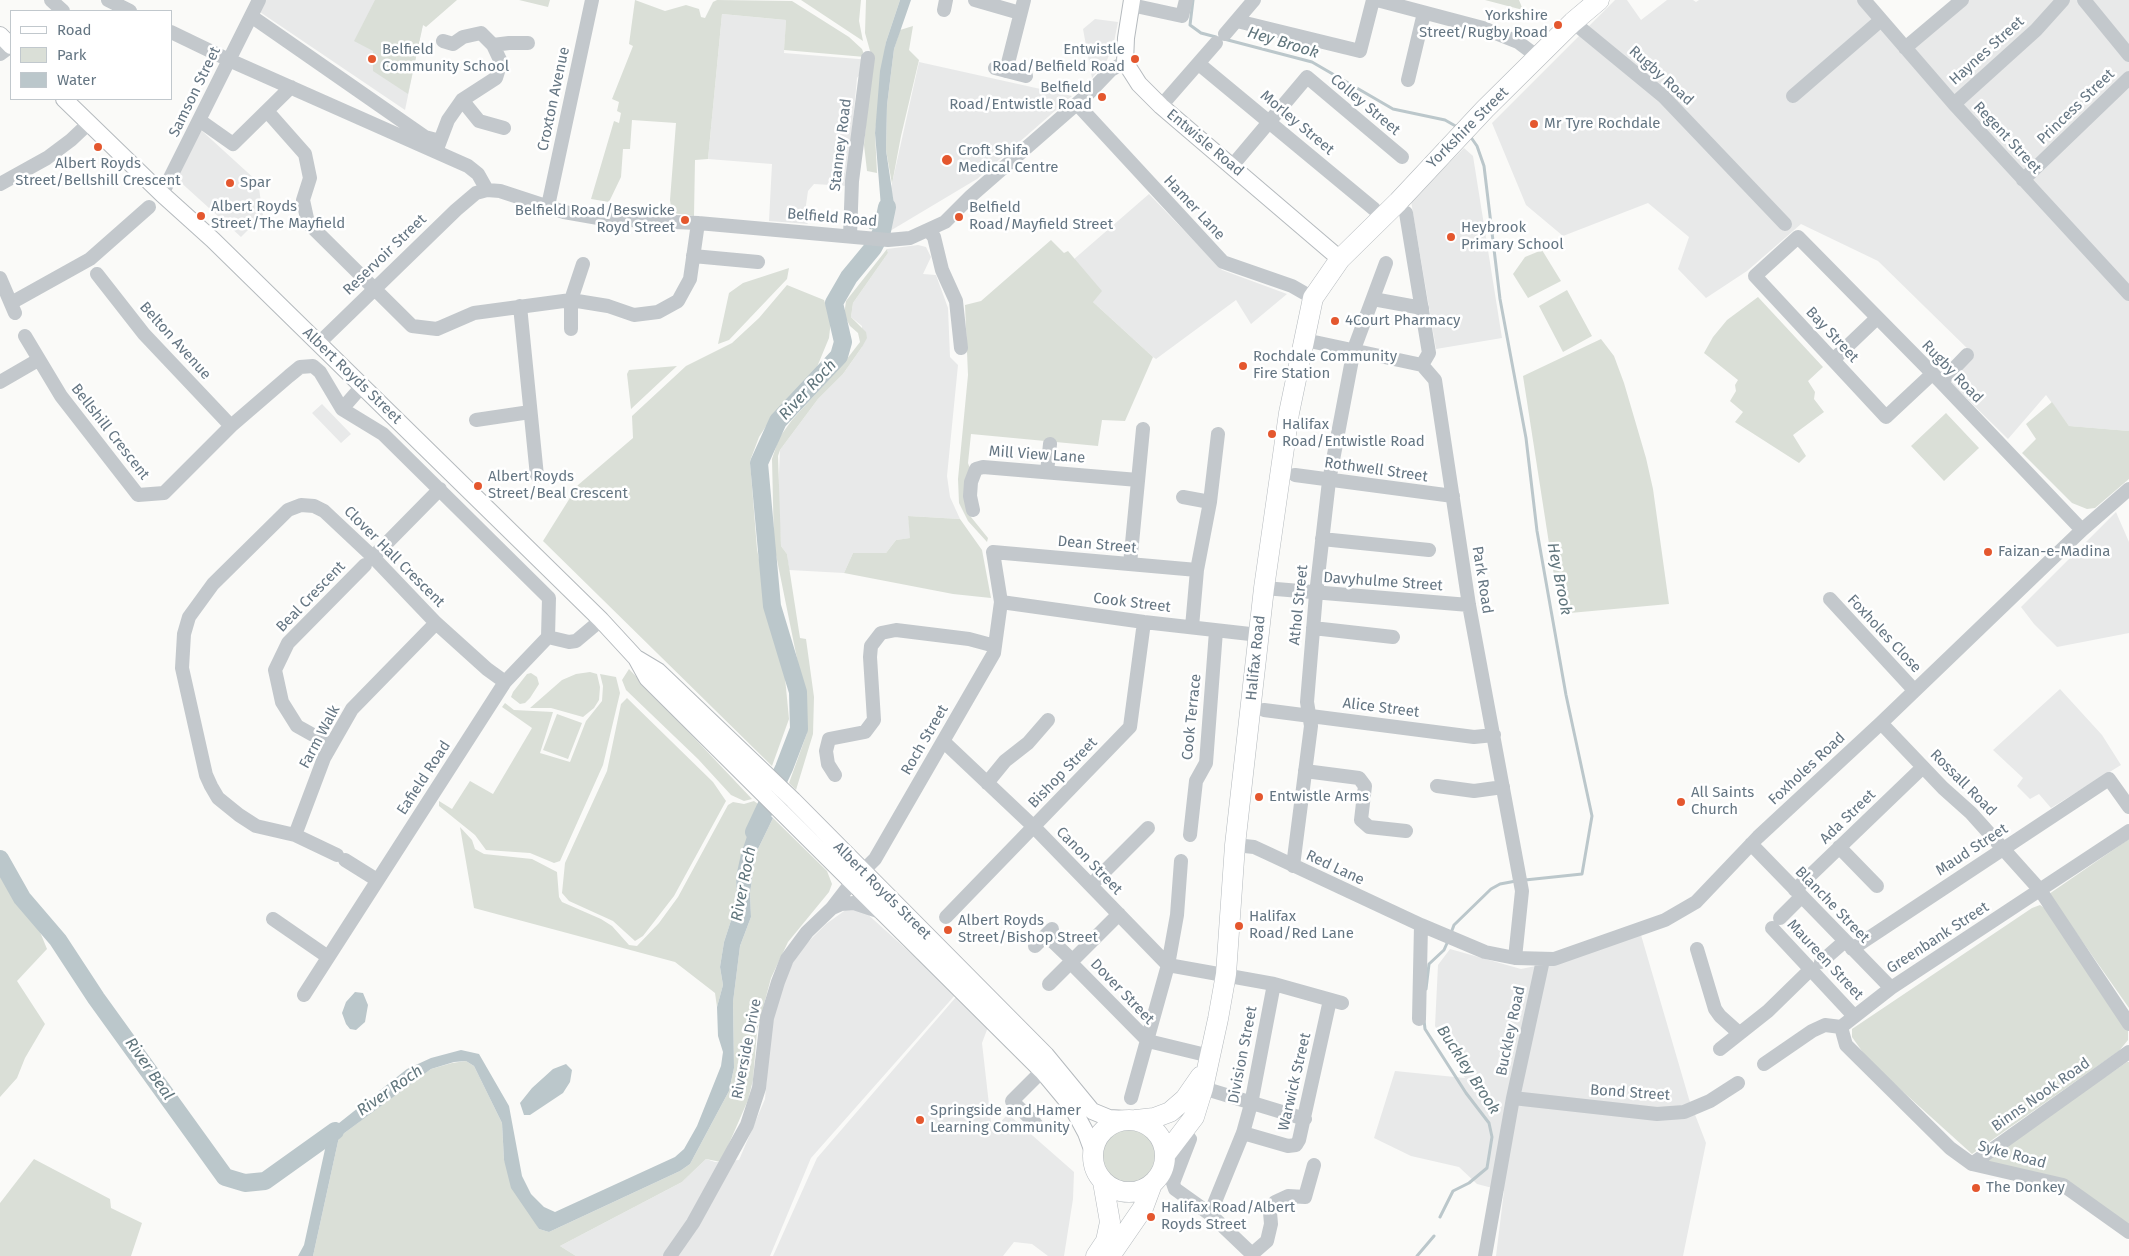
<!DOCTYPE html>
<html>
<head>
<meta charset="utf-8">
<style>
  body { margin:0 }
  #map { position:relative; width:2129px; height:1256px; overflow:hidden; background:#fafaf8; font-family:"Fira Sans",sans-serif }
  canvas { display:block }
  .legend { position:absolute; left:10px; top:10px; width:162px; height:90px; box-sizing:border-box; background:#fff; border:1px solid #c1c8cd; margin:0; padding:6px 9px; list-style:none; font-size:15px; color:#657683 }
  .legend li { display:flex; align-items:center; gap:10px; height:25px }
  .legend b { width:25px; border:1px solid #c1c8cd }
</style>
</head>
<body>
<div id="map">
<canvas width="2129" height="1256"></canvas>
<ul class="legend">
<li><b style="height:6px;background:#fff"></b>Road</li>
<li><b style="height:14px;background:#dadfd7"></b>Park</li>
<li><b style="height:14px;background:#bbc7cb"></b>Water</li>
</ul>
</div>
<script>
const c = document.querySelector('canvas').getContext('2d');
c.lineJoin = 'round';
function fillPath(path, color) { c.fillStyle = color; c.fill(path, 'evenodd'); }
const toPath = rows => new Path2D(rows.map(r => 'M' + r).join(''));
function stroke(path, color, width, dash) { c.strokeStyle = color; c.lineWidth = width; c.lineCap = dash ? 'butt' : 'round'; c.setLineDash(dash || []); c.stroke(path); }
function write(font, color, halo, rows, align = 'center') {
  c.font = font + ' "Fira Sans",sans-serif'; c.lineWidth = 5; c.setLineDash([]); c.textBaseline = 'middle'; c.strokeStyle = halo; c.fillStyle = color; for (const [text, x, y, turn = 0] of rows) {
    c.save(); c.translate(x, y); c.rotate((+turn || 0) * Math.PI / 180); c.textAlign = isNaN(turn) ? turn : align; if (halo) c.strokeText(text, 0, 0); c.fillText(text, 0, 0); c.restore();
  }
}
const built = toPath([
  [263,0,428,0,405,110,257,10],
  [1615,0,1627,0,1641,20,1667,0,1693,0,1696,2,1699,0,1858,0,1903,54,1969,0,2129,0,2129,431,2069,426,2046,395,2008,439,1948,380,1972,353,1878,261,1801,224,1747,271,1706,298,1678,269,1689,237,1648,203,1563,236,1526,205,1492,123],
  [722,14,786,20,784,53,871,60,857,78,847,186,814,184,808,191,804,219,808,224,769,221,772,164,708,159],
  [1095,19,1118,22,1113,47,1107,60,1092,78,1083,29],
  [919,62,1072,96,977,179,890,231,895,211,891,188],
  [201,130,258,182,263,215,241,237,177,179],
  [1464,148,1473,156,1502,338,1436,349,1411,201],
  [1149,194,1222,270,1287,294,1251,324,1236,300,1156,359,1153,357,1093,302,1073,260],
  [918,245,926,247,931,257,923,274,936,275,948,308,950,357,958,365,947,476,950,497,960,519,908,516,911,538,896,540,886,553,853,553,844,573,789,570,787,554,781,546,778,496,780,450,818,399,843,374,862,347,862,326,851,317,853,303,888,253,887,249],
  [322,404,351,434,341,443,312,413],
  [2116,512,2129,542,2129,633,2057,647,2034,624,2021,607],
  [2060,689,2102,735,2121,765,2051,808,2039,794,2030,799,2017,786,2023,778,1993,750],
  [847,909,864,911,956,994,811,1158,770,1256,576,1256,560,1246,682,1182,706,1159,715,1162,739,1160,765,1099,770,1034,780,986,800,950,826,924],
  [1641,935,1689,1099,1706,1143,1683,1256,1496,1256,1504,1191,1477,1184,1459,1167,1411,1156,1374,1138,1395,1071,1465,1078,1435,1026,1438,965,1450,949,1521,969,1565,960],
  [956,997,988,1027,982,1043,992,1131,1008,1114,1074,1172,1073,1199,1064,1256,1048,1256,1032,1244,1014,1242,1003,1256,773,1256,817,1158]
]);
const green = toPath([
  [375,0,457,0,426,27,423,25,408,94,373,71,373,51,354,41],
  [519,0,550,0,548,7],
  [635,0,665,11,686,5,699,9,701,17,705,18,713,2,717,0,792,1,849,37,862,49,865,57,784,50,786,20,722,14,708,159,695,160,694,216,672,213,670,200,676,123,632,120,630,149,623,149,621,177,609,202,591,199,614,121,619,123,621,113,617,111,619,102,612,99,633,46,629,44],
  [801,0,861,0,859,21,863,41],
  [866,0,900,0,886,42,875,133,877,173,867,171,864,145,872,58,865,33],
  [1485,0,1519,0,1523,10],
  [913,26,909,50,919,60,901,136,892,184,886,150,887,105,894,49,900,30],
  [1051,240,1064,253,1068,251,1102,291,1093,302,1153,357,1125,421,1102,420,1098,446,971,434,968,463,970,469,967,509,971,517,988,538,987,542,968,521,959,503,958,479,968,375,965,305,981,301],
  [887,249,888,253,853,303,851,317,866,332,867,338,862,347,843,374,818,399,780,450,778,456,781,546,787,554,800,638,806,639,814,697,813,734,796,790,789,783,807,733,807,708,774,545,772,459,779,438,792,420,843,364,860,342,858,333,850,326,844,315,846,301],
  [1542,250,1561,281,1528,298,1513,274,1525,257],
  [789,268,787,279,729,340,718,344,729,293,743,283],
  [787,285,824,300,831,320,829,338,817,367,803,386,770,420,759,437,750,461,757,549,772,627,784,667,789,719,772,766,543,541,578,485,633,438,632,416,686,366,732,343,759,318],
  [1567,290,1592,336,1563,352,1539,306],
  [1758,297,1823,367,1808,381,1815,392,1814,399,1824,412,1793,435,1806,456,1799,463,1735,422,1743,412,1730,401,1736,391,1735,385,1738,380,1704,353,1713,337,1727,320],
  [1601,339,1614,356,1624,383,1646,458,1653,489,1669,604,1570,613,1557,595,1523,376],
  [677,366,631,409,627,374,629,370],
  [2052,402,2069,426,2129,431,2129,479,2095,508,2087,509,2072,503,2022,453,2036,439,2026,424],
  [1946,413,1979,448,1944,481,1911,446],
  [908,516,960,519,982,550,991,598,953,594,844,573,853,553,886,553,896,540,910,538],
  [629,669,752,799,744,801,731,795,698,759,626,690,622,680],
  [590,672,597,674,600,687,599,700,594,708,583,717,551,708,530,708,562,680,576,674],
  [531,673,537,677,539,684,530,698,525,703,520,704,511,697,513,692,527,674],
  [600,674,616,677,620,693,603,765,560,861,554,863,530,853,486,850,475,835,439,806,439,801,452,809,470,781,493,794,532,728,502,707,505,703,514,710,553,712,540,753,570,762,586,721,602,701,603,686],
  [627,698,713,782,726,801,674,896,643,936,635,941,613,921,569,901,562,893,565,863,607,771,621,704],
  [557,714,582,723,568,759,543,750],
  [754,801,758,804,736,877,737,902,724,942,720,967,723,985,717,1007,715,993,675,962,474,908,460,827,472,840,475,849,484,854,532,859,557,872,559,897,562,902,601,919,612,926,629,945,637,946,659,923,678,897,728,805,733,802,744,804],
  [773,818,827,871,832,884,829,892,788,942,771,978,757,1031,753,1080,748,1100,721,1162,706,1159,682,1182,560,1246,576,1256,313,1256,339,1137,407,1086,431,1069,452,1063,466,1061,474,1066,502,1123,504,1160,539,1229,549,1232,680,1171,690,1164,729,1091,734,1068,733,1002,740,946,751,917,750,893,756,853],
  [2129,839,2129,1008,2049,894],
  [0,876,36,922,47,949,17,981,45,1024,25,1058,17,1078,0,1097],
  [2040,905,2046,909,2128,1030,2128,1040,2119,1051,1972,1154,1869,1061,1852,1037,1852,1029,2032,908],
  [2127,1062,2129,1062,2129,1227,2065,1182,1981,1162],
  '1099 1156a29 29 0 1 1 58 0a29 29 0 1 1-58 0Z',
  [34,1159,110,1199,111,1208,142,1223,131,1256,0,1256,0,1203]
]);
const water = toPath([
  [900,0,911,0,894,49,887,105,886,150,895,211,890,231,869,229,881,207,875,133,880,71,886,42],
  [758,804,773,818,756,853,750,893,751,917,740,946,733,1002,734,1068,729,1091,690,1164,680,1171,549,1232,539,1229,511,1188,504,1160,502,1123,474,1066,466,1061,454,1062,431,1069,339,1137,313,1256,298,1256,304,1245,329,1131,407,1069,431,1058,461,1050,479,1054,509,1106,522,1176,531,1194,544,1207,555,1212,675,1157,684,1149,697,1126,721,1066,723,1052,718,1036,717,1007,723,985,720,967,724,942,737,902,736,877,741,854],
  [355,992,363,993,368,1005,365,1022,356,1030,350,1029,346,1024,342,1013,346,1002],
  [566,1064,572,1070,570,1082,563,1093,530,1115,524,1115,520,1103,532,1088,553,1069]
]);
const stream = toPath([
  [1193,0,1190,25,1201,33,1216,37],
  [1224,39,1312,62,1393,109,1445,120,1459,128],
  [1470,136,1477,146,1484,166,1500,299,1526,438,1537,531,1566,695,1592,816,1582,874,1525,880],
  [1451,933,1454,925,1491,889,1500,884,1516,881],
  [1426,989,1429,964,1444,950,1448,941],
  [1424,1020,1425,1029,1466,1093,1489,1123,1492,1137,1487,1168,1469,1183,1453,1191,1440,1217],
  [1417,1256,1434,1236]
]);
const river = toPath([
  [754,832,784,768,799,729,798,692,772,606,759,463,778,421,839,356,843,342,834,303,849,277,873,248,882,231,887,207],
  [0,859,22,898,58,940,96,998,225,1177,245,1183,265,1181,335,1131]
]);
const minor = toPath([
  [51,0,63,11],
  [108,0,130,11],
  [975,0,1020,13],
  [1377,0,1483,28,1518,42,1538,57],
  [1864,0,1954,104,2129,294],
  [2084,0,2129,55],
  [1131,5,1182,16,1186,0],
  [944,10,946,0],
  [251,16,425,137,440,141],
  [1237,21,1360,51,1373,0],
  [1573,22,1663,96,1785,224],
  [171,32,229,60,468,166,478,174,487,190],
  [1225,34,1254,0],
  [493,45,509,43,528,43],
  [1905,48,1962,0],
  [0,54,11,46],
  [1199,64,1374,209],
  [995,68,1026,76],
  [1006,71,1024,0],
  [1408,80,1424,13],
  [1793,96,1881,20],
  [462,100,479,121,504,128],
  [1077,104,1223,262,1292,286,1313,298],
  [1954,104,2036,30,2063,0],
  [1161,106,1216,43],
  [267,111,305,154,310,178,303,200,308,223,412,326,437,329,474,313,571,300,608,306,634,315,658,312,678,301,690,279,698,223],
  [199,120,233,144,291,87],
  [437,149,448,120,462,100,496,78,501,62,493,45,481,33,463,37,453,44,443,41],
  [1232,166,1307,77,1402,157],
  [2023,180,2129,78],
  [0,184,47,158,71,140,89,123],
  [162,194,259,0],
  [548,206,592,0],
  [1406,213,1429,353,1422,365],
  [929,231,934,237,942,270,956,301,961,348],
  [850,236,852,181,868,58],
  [693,256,758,262],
  [97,274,144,334,231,426],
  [0,278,15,313],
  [1373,299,1422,308],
  [11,303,90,259,149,207],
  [520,306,537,476],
  [571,329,571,300,583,264],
  [25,336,61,396,138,495,164,493,231,426,289,376,300,367,313,366,320,372,342,409,383,434,549,598,548,637],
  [1305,340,1422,365,1435,380,1469,605,1522,891,1515,958],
  [319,343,456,210,476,193,487,190,500,191,564,212,604,219,698,223,888,240,910,238,945,222,971,196,1088,94,1111,70,1125,62],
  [1833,360,1877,318],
  [1932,374,1886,417,1755,276,1798,237,1941,382,2082,530],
  [0,382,38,360],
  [1941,382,1967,355],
  [342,409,363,385],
  [476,420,530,412],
  [1047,472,1050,444],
  [1295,475,1453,496],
  [1183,497,1210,502],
  [973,510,970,496,971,482,976,469,983,467,1138,480],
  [1322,539,1429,550],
  [373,557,440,489],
  [1130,564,1143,429],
  [1264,588,1469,605],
  [1830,599,1914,690],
  [1001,602,1144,622,1259,635],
  [1192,627,1197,570,1210,502,1218,434],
  [1313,628,1393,637],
  [1264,710,1474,737,1494,735],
  [1881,723,1943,788,1971,813,2040,890,2129,1024],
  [943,741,1034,827,1168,965,1274,984,1342,1003],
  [331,745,297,726,282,702,275,670,288,643,365,565],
  [1305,771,1359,778,1365,786,1361,820,1369,827,1406,831],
  [835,775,828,764,826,751,829,739,865,732,874,720,870,657,871,646,881,633,896,630,969,639,995,646],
  [987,783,1005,761,1028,743,1048,720],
  [1437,786,1474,791,1503,787],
  [295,835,324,758,352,709,436,623],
  [1190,835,1196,781,1206,763,1216,631],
  [1751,844,1891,988],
  [1235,845,1254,847,1267,853,1421,925,1485,952,1515,958,1554,959,1665,920,1696,902,1758,837,1881,723,2082,530,2129,489],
  [1839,847,1877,886],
  [337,855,295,835,256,826,239,815,218,798,211,786,206,775,182,668,184,634,189,617,213,584,288,510,301,505,314,506,324,511,373,557,436,623,487,669,505,682],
  [345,860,377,880],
  [1293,866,1311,726,1307,702,1316,594,1329,481,1354,349,1386,263],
  [1091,885,1148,828],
  [1795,890,1923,767],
  [832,908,841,904,854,903,881,912],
  [946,917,1130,727,1144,622],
  [1780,918,1801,897],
  [273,919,328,957],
  [1772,928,1854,1016],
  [1046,935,1073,961],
  [1035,946,1052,929],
  [1697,949,1715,1009,1720,1016,1739,1033],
  [1852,949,2109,779,2129,807],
  [1821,962,1845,941],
  [1071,963,1148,1041,1210,1056],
  [1049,984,1119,914],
  [304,995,505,682,548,637,569,642,576,641,601,620],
  [1419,1019,1421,925],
  [1841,1027,1846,1045,1950,1148,1972,1164,2063,1185,2129,1232],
  [1720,1049,1768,1011,1811,969],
  [1764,1064,1812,1031,1825,1025,1841,1027,1891,988,2129,831],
  [1203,1088,1305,1119],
  [1131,1098,1168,965,1177,915,1181,861],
  [1513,1098,1657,1114,1684,1112,1710,1101,1738,1083],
  [1036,1124,1012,1101,1042,1071],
  [1183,1131,1190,1139,1173,1183,1175,1189,1210,1214,1252,1254,1267,1241,1271,1224,1270,1212,1275,1202,1288,1196,1305,1197,1314,1165],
  [1243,1133,1288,1146,1296,1145,1299,1140,1330,1000],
  [1972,1164,2129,1052],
  [1210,1214,1243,1133,1251,1104,1274,984],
  [670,1256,693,1223,747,1125,759,1088,767,1018,778,982,787,959,807,932,832,908,852,882,875,859,994,653,1001,602,993,552,1197,570],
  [1485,1256,1513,1098,1543,960]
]);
const major = toPath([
  [1132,0,1126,38,1125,62,1139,84,1161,106,1340,259],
  [0,35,11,46],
  [64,99,162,194,213,240,601,620,636,658,647,678,1042,1071,1072,1107,1086,1133,1093,1152],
  [638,659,658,671,793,800,1046,1055,1092,1111,1109,1118,1127,1119]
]);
const highway = toPath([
  '1093 1156a36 36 0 1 1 72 0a36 36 0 1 1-72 0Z',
  [1136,1120,1154,1118,1170,1112,1185,1099,1201,1076],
  [1165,1155,1194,1117,1203,1088,1218,1019,1226,974,1235,845,1264,588,1289,413,1313,298,1340,259,1398,202,1485,109,1573,22,1599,0],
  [1096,1256,1106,1241,1110,1222,1103,1182],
  [1110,1256,1143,1208,1152,1184]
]);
const markers = [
  [1558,25,5,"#e4572e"],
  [372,59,5,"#e4572e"],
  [1135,59,5,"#e4572e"],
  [1102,97,5,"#e4572e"],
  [1534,124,5,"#e4572e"],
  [98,147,5,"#e4572e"],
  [947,160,6,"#e4572e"],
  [230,183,5,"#e4572e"],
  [201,216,5,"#e4572e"],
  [959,217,5,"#e4572e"],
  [685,220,5,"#e4572e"],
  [1451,237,5,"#e4572e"],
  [1335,321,5,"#e4572e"],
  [1243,366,5,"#e4572e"],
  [1272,434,5,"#e4572e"],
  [478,486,5,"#e4572e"],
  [1988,552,5,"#e4572e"],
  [1259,797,5,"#e4572e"],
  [1681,802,5,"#e4572e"],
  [1239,926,5,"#e4572e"],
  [948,930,5,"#e4572e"],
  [920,1120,5,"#e4572e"],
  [1976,1188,5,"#e4572e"],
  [1151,1217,5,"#e4572e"]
];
const poiNames = [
  ["Yorkshire",1548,16,"right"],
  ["Street/Rugby Road",1548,33,"right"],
  ["Belfield",382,50],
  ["Community School",382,67],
  ["Entwistle",1125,50,"right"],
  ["Road/Belfield Road",1125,67,"right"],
  ["Belfield",1092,88,"right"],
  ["Road/Entwistle Road",1092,105,"right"],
  ["Mr Tyre Rochdale",1544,124],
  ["Croft Shifa",958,151],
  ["Medical Centre",958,168],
  ["Albert Royds",98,164,"center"],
  ["Street/Bellshill Crescent",98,181,"center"],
  ["Spar",240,183],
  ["Albert Royds",211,207],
  ["Street/The Mayfield",211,224],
  ["Belfield",969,208],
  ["Road/Mayfield Street",969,225],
  ["Belfield Road/Beswicke",675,211,"right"],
  ["Royd Street",675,228,"right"],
  ["Heybrook",1461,228],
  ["Primary School",1461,245],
  ["4Court Pharmacy",1345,321],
  ["Rochdale Community",1253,357],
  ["Fire Station",1253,374],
  ["Halifax",1282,425],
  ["Road/Entwistle Road",1282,442],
  ["Albert Royds",488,477],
  ["Street/Beal Crescent",488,494],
  ["Faizan-e-Madina",1998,552],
  ["All Saints",1691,793],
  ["Church",1691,810],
  ["Entwistle Arms",1269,797],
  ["Halifax",1249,917],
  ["Road/Red Lane",1249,934],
  ["Albert Royds",958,921],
  ["Street/Bishop Street",958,938],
  ["Springside and Hamer",930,1111],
  ["Learning Community",930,1128],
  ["The Donkey",1986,1188],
  ["Halifax Road/Albert",1161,1208],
  ["Royds Street",1161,1225]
];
const streetNames = [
  ["Haynes Street",1987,51,-42],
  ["Rugby Road",1661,76,42],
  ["Samson Street",195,92,-64],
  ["Croxton Avenue",554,99,-78],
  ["Colley Street",1365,105,40],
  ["Princess Street",2076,107,-44],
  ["Morley Street",1297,123,40],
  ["Yorkshire Street",1468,128,-45],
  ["Regent Street",2007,138,47],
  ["Entwisle Road",1205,143,40],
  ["Stanney Road",841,145,-83],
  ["Hamer Lane",1194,208,47],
  ["Belfield Road",832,218,5],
  ["Reservoir Street",385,255,-44],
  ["Bay Street",1832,335,47],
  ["Belton Avenue",175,341,48],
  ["Rugby Road",1952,372,46],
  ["Albert Royds Street",352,376,44],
  ["Bellshill Crescent",110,432,52],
  ["Mill View Lane",1037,455,4],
  ["Rothwell Street",1376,470,8],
  ["Dean Street",1097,545,5],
  ["Clover Hall Crescent",394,557,45],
  ["Park Road",1482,580,81],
  ["Davyhulme Street",1383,582,4],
  ["Beal Crescent",311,597,-46],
  ["Cook Street",1132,603,7],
  ["Athol Street",1299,605,-84],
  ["Foxholes Close",1884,634,47],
  ["Halifax Road",1256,658,-84],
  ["Alice Street",1381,708,7],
  ["Cook Terrace",1192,717,-84],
  ["Farm Walk",320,737,-62],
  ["Roch Street",925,740,-60],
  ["Foxholes Road",1807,769,-43],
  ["Bishop Street",1063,773,-46],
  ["Eafield Road",424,778,-57],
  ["Rossall Road",1963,783,45],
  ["Ada Street",1848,817,-44],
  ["Maud Street",1972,850,-33],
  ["Canon Street",1089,861,46],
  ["Red Lane",1335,868,25],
  ["Albert Royds Street",882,891,45],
  ["Blanche Street",1832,905,46],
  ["Greenbank Street",1938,938,-33],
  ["Maureen Street",1825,960,47],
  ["Dover Street",1122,992,46],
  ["Buckley Road",1511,1031,-78],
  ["Riverside Drive",747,1049,-79],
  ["Division Street",1243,1055,-79],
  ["Warwick Street",1295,1082,-77],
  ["Bond Street",1630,1093,4],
  ["Binns Nook Road",2041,1095,-35],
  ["Syke Road",2012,1155,15]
];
const waterNames = [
  ["Hey Brook",1283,43,17],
  ["River Roch",808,390,-47],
  ["Hey Brook",1559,579,79],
  ["River Roch",744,884,-79],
  ["River Beal",149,1069,55],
  ["Buckley Brook",1468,1070,57],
  ["River Roch",390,1091,-35]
];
fillPath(built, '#e8e9e9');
fillPath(green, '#dadfd7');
fillPath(water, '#bbc7cb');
stroke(stream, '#bbc7cb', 3);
stroke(river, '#bbc7cb', 18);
stroke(major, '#b5babe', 18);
stroke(highway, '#b4b9bd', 21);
stroke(minor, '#c3c8cc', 14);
stroke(major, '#fff', 16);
stroke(highway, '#fff', 20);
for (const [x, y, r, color] of markers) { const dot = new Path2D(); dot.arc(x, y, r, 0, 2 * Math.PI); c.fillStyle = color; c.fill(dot); stroke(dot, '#fff', 2); }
write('15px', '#657683', '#fff', poiNames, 'left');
write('15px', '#657683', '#fff', streetNames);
write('italic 16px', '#60757c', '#fff', waterNames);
</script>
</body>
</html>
